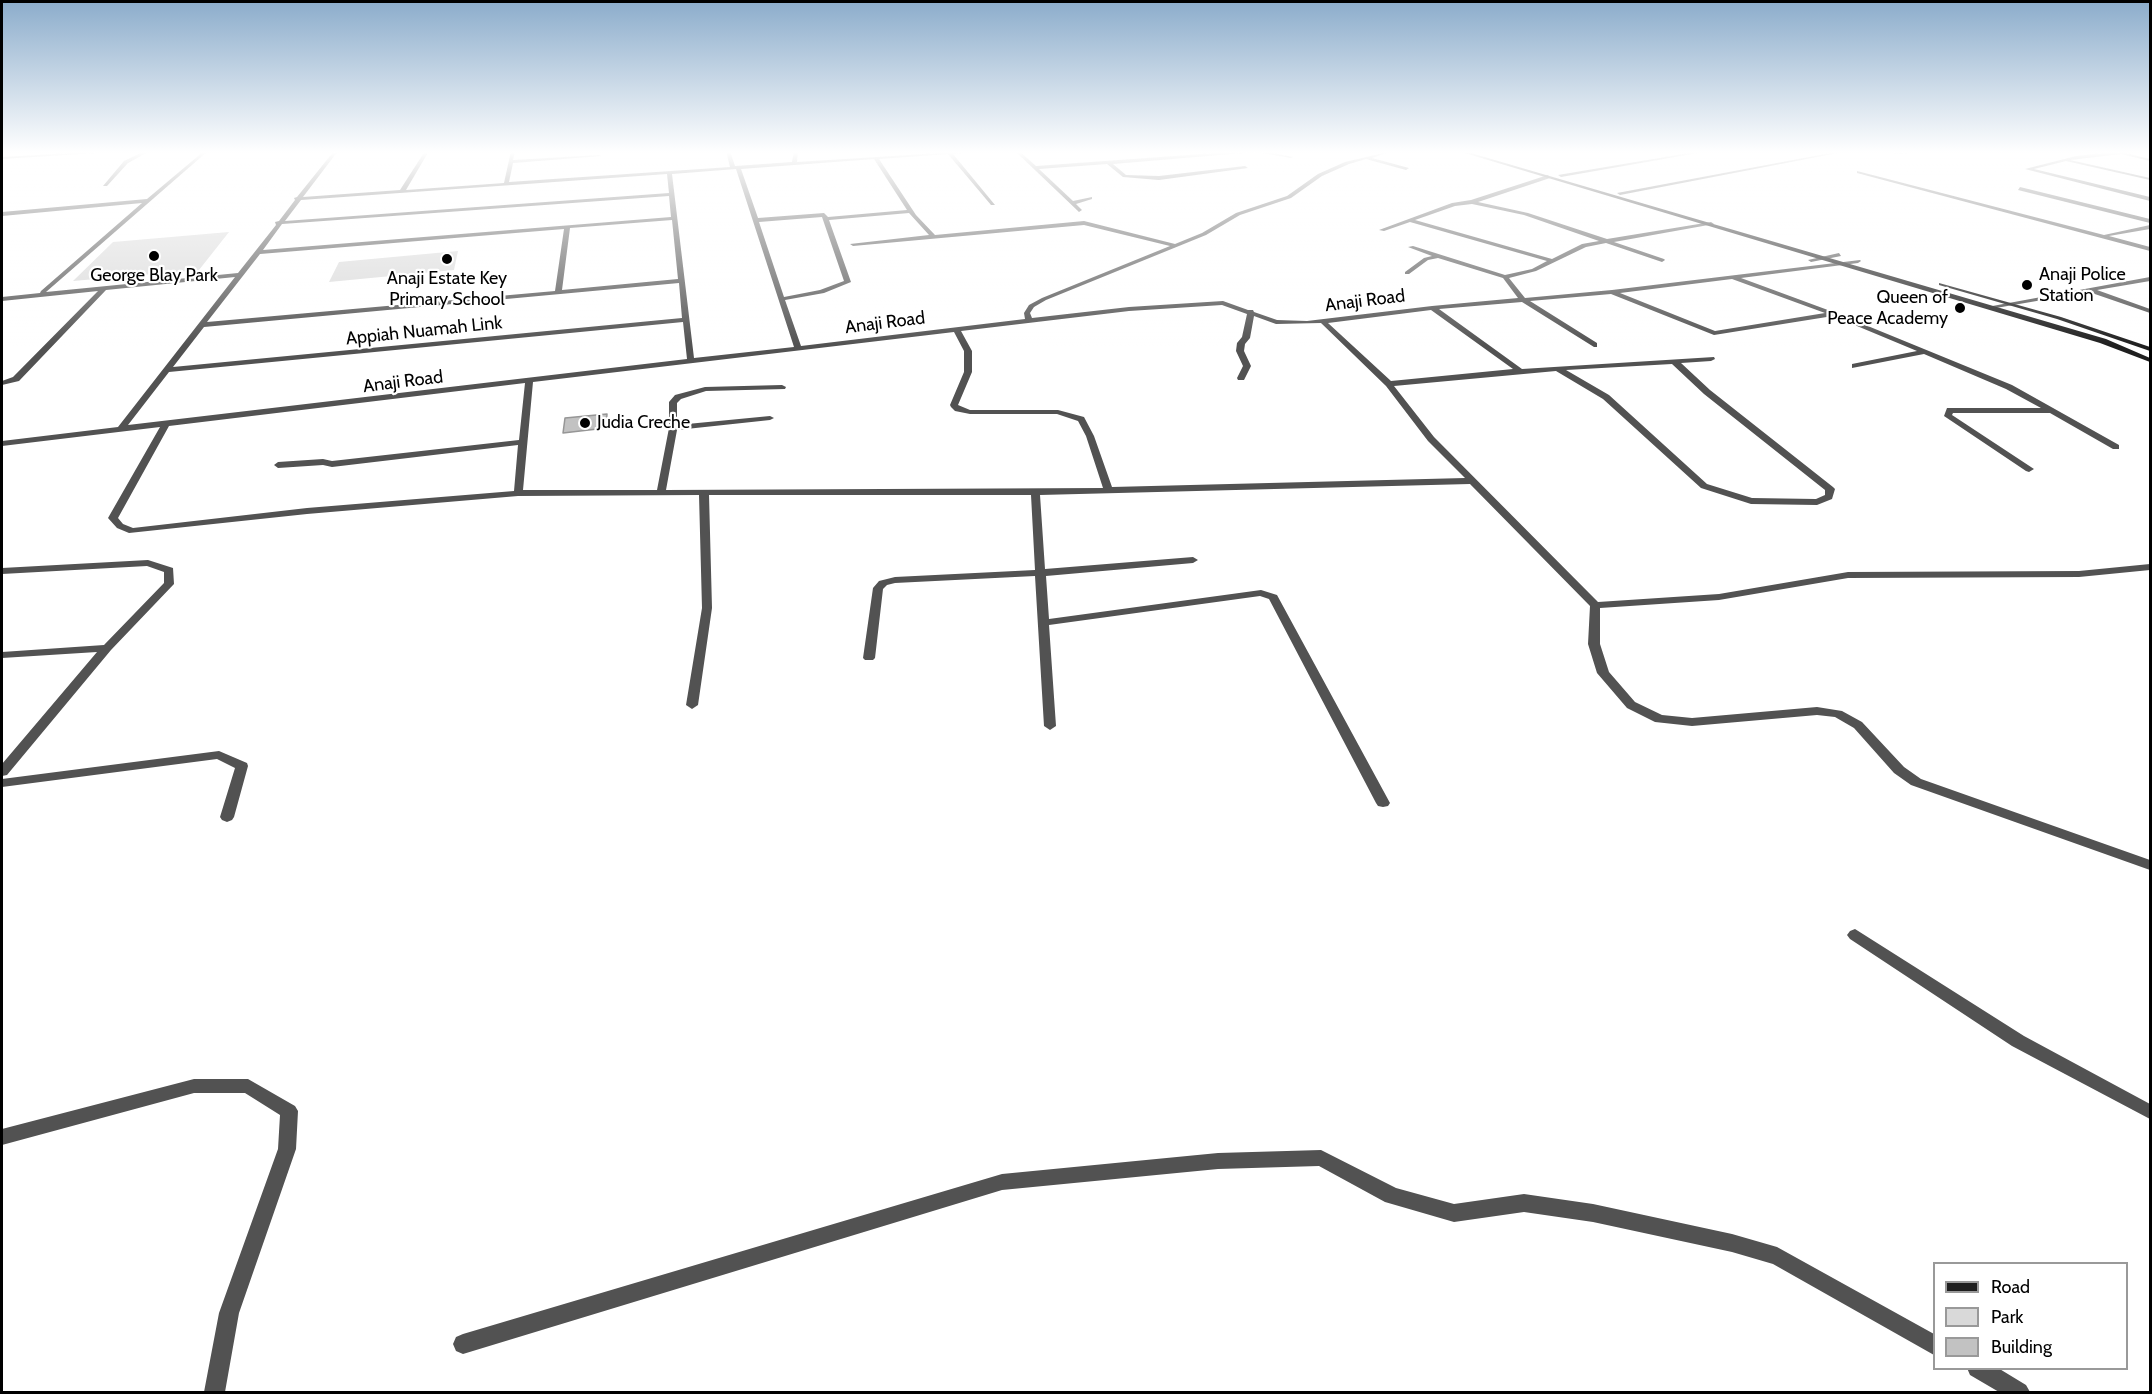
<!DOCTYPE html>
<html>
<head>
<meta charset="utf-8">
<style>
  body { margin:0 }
  #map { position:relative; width:2152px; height:1394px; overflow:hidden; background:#fff; font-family:Cabin,sans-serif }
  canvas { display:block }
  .frame { position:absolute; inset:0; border:3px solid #000; pointer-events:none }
  .legend { position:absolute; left:1933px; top:1262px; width:195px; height:108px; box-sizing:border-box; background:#fff; border:2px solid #999; margin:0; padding:8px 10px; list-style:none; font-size:18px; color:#000 }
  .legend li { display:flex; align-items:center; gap:12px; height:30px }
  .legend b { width:30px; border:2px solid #999 }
</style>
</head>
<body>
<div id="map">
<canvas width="2152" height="1394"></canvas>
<div class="frame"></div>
<ul class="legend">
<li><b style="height:8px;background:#1f1f1f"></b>Road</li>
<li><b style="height:16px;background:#d9d9d9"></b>Park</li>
<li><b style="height:16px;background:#c2c2c2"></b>Building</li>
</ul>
</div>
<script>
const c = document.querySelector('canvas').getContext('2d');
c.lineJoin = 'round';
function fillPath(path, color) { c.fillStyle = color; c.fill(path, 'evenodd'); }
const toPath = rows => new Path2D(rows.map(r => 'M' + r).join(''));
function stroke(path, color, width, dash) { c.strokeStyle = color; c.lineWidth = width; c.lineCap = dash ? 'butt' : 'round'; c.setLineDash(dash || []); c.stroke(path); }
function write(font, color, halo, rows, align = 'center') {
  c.font = font + ' Cabin,sans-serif'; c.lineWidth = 4.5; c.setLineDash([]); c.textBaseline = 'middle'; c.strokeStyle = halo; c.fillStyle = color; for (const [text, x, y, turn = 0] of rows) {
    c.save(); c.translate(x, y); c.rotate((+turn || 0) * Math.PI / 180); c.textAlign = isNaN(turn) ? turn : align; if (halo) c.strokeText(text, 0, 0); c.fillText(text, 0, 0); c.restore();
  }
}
const green = toPath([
  [229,232,199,270,73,281,113,242],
  [458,251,454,270,329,282,339,262]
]);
const building = toPath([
  [607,414,606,428,563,433,565,418,607,414]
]);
const minor = toPath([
  [107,151,127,151,2,159,2,157,107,151],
  [145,151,150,151,128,163,107,186,103,186,124,161,145,151],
  [204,151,208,151,46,292,238,273,276,225,275,222,279,221,295,200,294,198,297,197,334,151,338,151,303,197,400,190,425,151,429,151,406,190,504,183,511,151,515,151,513,160,599,155,601,156,513,163,509,182,730,167,726,151,730,151,735,166,792,162,794,151,798,151,797,162,972,151,970,152,953,154,995,205,991,205,948,154,879,159,916,215,935,235,1084,221,1175,244,1202,233,1236,213,1287,196,1318,174,1345,162,1392,151,1372,158,1409,168,1406,170,1366,159,1349,164,1322,176,1291,198,1240,215,1206,235,1046,300,1034,307,1030,313,1032,318,1129,307,1223,301,1248,310,1253,310,1254,312,1277,320,1307,321,1432,306,1518,298,1503,278,1438,258,1428,260,1409,274,1405,274,1405,272,1424,258,1432,256,1408,247,1413,246,1505,275,1532,269,1547,261,1410,222,1384,231,1379,230,1452,203,1471,200,1548,175,1550,178,1478,202,1528,213,1607,239,1711,222,1714,224,1614,242,1664,259,1665,260,1662,262,1606,243,1586,247,1536,271,1509,278,1525,298,1612,290,1860,260,1861,261,1858,263,1741,278,1836,313,2012,385,2119,445,2119,449,2113,449,2050,413,1953,413,1952,415,2034,469,2029,472,2026,471,1944,416,1947,408,2041,408,2006,389,1924,354,1852,368,1852,364,1917,351,1833,316,1714,335,1611,294,1530,301,1597,343,1597,347,1594,347,1522,302,1439,309,1522,369,1714,357,1715,359,1711,361,1681,363,1710,390,1833,487,1835,489,1832,499,1817,505,1751,504,1701,488,1603,399,1556,371,1394,386,1434,437,1598,602,1719,594,1848,572,2079,571,2150,564,2150,570,2079,577,1848,578,1719,600,1600,608,1600,644,1609,672,1635,702,1662,715,1692,718,1817,707,1842,711,1862,722,1904,767,1921,779,2150,860,2150,870,1911,785,1894,773,1854,728,1835,717,1817,715,1692,726,1655,722,1627,708,1597,673,1588,644,1590,606,1470,484,1040,495,1045,569,1193,557,1198,560,1193,563,1046,576,1049,619,1261,590,1277,595,1390,803,1388,806,1383,807,1378,806,1376,803,1269,599,1260,596,1049,625,1056,726,1050,730,1044,726,1035,576,895,583,887,585,883,589,875,658,873,660,865,660,863,658,873,588,879,581,895,577,1035,570,1031,495,709,495,712,608,698,705,692,709,686,705,702,608,699,495,518,496,307,514,129,533,117,528,108,518,160,427,2,446,2,441,118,427,235,277,106,290,19,381,2,385,2,381,13,377,98,291,2,301,2,297,40,293,41,291,142,203,2,216,2,212,147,199,204,151],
  [874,159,907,210,828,217,824,213,758,218,741,169,874,159],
  [736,169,794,347,694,358,672,174,736,169],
  [667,174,669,193,285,221,301,200,667,174],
  [669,196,671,217,263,250,282,224,669,196],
  [1472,204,1524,215,1599,241,1582,244,1552,259,1415,220,1455,206,1472,204],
  [909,213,929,235,850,244,853,246,1084,225,1170,246,1042,298,1029,305,1024,313,1025,319,801,346,785,300,824,293,851,282,829,220,909,213],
  [822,217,844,281,820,290,784,297,759,222,822,217],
  [672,220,678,279,562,290,570,228,672,220],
  [564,229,555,291,207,322,260,254,564,229],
  [1732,279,1825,313,1715,331,1620,293,1732,279],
  [679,283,682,318,173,367,204,327,679,283],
  [1222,305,1247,314,1242,337,1237,343,1236,351,1243,366,1237,378,1238,380,1244,380,1251,366,1244,351,1245,344,1250,338,1254,316,1276,324,1321,323,1386,386,1428,441,1465,478,1112,487,1094,436,1084,417,1058,410,970,410,958,405,972,372,972,351,961,331,1129,311,1222,305],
  [1431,310,1513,369,1391,381,1328,323,1431,310],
  [683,322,687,359,128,425,169,372,683,322],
  [954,332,964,351,964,372,950,405,951,407,955,411,970,414,1057,414,1078,421,1086,436,1103,488,666,490,677,430,770,420,774,418,770,416,677,425,677,403,681,399,706,391,785,389,786,387,782,385,705,387,675,395,669,402,669,428,657,490,523,490,533,382,954,332],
  [1672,364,1704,394,1825,490,1825,495,1816,499,1752,498,1707,484,1609,395,1566,370,1672,364],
  [525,383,519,440,332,461,323,459,278,462,274,465,278,468,323,465,332,467,518,445,514,491,307,508,133,528,123,524,118,518,169,426,525,383],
  [1015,151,1019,151,1036,166,1243,151,1262,151,1293,157,1291,158,1262,153,1243,153,1113,164,1126,175,1159,176,1245,166,1248,168,1159,180,1123,177,1107,164,1039,169,1073,201,1092,197,1092,199,1076,204,1082,210,1079,212,1015,151],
  [1701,151,1709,151,1561,177,1558,175,1701,151],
  [1841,151,1848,151,1620,195,1617,193,1841,151],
  [1877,151,1901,152,1921,151,1901,154,1877,151],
  [2112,151,2118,151,2150,159,2150,161,2121,154,2070,160,2150,178,2150,180,2066,161,2034,169,2150,197,2150,201,2025,169,2076,156,2113,152,2112,151],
  [1857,171,2104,235,2150,225,2150,229,2109,236,2150,247,2150,251,1857,173,1857,171],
  [2020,187,2150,219,2150,223,2018,190,2020,187],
  [1839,253,1841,256,1811,262,1808,260,1839,253],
  [2150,277,2150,281,2097,290,2150,309,2150,313,2089,292,1990,309,1987,307,2150,277],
  [148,560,173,568,174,584,111,650,7,775,2,776,2,764,97,652,2,658,2,652,104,645,164,583,164,572,147,566,2,574,2,568,148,560],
  [219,751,247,763,248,766,234,817,232,820,227,822,222,820,220,817,235,768,217,759,2,787,2,779,219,751],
  [1855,929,2024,1036,2150,1104,2150,1119,2012,1046,1850,939,1847,935,1850,931,1855,929],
  [194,1079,248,1079,295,1106,298,1111,296,1149,239,1313,225,1392,204,1392,219,1313,278,1149,280,1115,245,1093,194,1093,2,1145,2,1129,194,1079],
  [1321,1150,1396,1188,1454,1204,1524,1194,1593,1204,1732,1234,1777,1247,1934,1334,1934,1355,1773,1264,1732,1252,1593,1222,1524,1212,1454,1222,1385,1202,1319,1166,1218,1169,1002,1190,463,1354,456,1351,453,1344,456,1337,463,1334,1002,1174,1218,1153,1321,1150],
  [1967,1368,1998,1368,2026,1385,2030,1392,1999,1392,1970,1375,1967,1368]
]);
const secondary = toPath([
  [1458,151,1464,151,2106,339,2150,358,2150,362,2100,343,1458,151],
  [1939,283,2061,317,2150,347,2150,351,2057,319,1939,285,1939,283]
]);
const markers = [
  [154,256,6,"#000"],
  [447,259,6,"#000"],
  [2027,285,6,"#000"],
  [1960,308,6,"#000"],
  [585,423,6,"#000"]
];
const farPoinames = [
  ["Anaji Police",2039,275],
  ["Station",2039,296],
  ["George Blay Park",154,276,"center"],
  ["Anaji Estate Key",447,279,"center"],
  ["Primary School",447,300,"center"],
  ["Queen of",1948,298,"right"],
  ["Peace Academy",1948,319,"right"],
  ["Judia Creche",597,423]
];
const farStreetnames = [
  ["Anaji Road",1365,301,-7],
  ["Anaji Road",885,323,-7],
  ["Appiah Nuamah Link",424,331,-6],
  ["Anaji Road",403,382,-7]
];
fillPath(green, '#d9d9d9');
fillPath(building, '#c2c2c2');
stroke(building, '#969696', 1.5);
fillPath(minor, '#525252');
fillPath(secondary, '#1f1f1f');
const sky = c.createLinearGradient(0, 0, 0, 346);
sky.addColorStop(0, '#8baccb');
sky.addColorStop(0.44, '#fff');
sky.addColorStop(1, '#ffffff00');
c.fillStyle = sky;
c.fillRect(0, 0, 2152, 346);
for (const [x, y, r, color] of markers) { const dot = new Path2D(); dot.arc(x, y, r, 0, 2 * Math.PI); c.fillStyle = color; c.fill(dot); stroke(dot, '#fff', 2); }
write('18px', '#000', '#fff', farPoinames, 'left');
write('18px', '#000', '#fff', farStreetnames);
</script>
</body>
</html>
